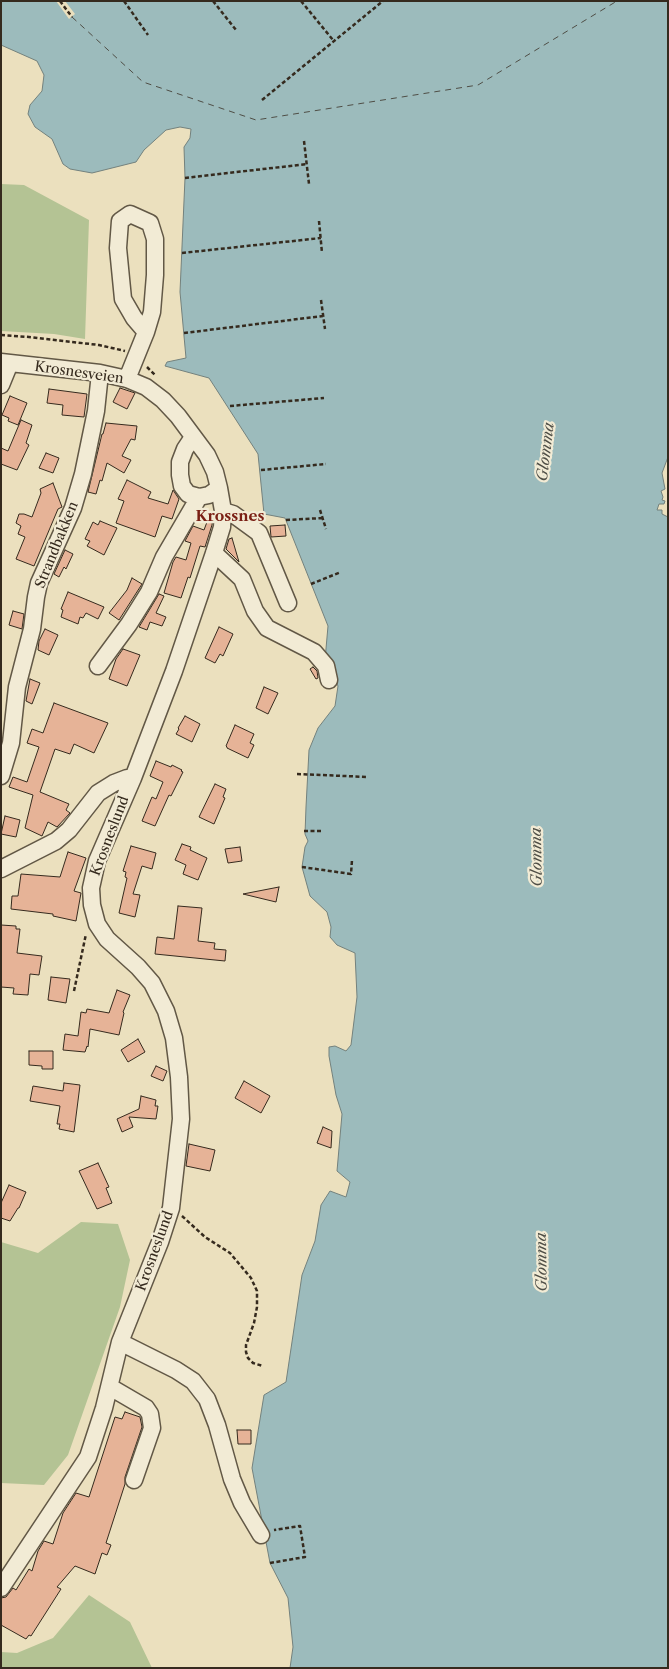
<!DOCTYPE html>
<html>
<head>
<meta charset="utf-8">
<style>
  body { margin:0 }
  #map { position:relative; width:669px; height:1669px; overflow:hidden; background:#ebe0be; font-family:"Libre Caslon Text",serif }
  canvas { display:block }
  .frame { position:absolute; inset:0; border:2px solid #352a1e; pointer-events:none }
</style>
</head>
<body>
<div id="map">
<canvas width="669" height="1669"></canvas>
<div class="frame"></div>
</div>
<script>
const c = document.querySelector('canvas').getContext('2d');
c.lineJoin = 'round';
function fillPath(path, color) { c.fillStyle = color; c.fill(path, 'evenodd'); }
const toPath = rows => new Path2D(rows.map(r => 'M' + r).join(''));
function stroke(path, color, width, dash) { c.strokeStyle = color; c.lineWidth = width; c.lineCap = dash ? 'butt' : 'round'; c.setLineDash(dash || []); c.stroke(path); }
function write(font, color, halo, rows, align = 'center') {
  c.font = font + ' "Libre Caslon Text",serif'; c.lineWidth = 4.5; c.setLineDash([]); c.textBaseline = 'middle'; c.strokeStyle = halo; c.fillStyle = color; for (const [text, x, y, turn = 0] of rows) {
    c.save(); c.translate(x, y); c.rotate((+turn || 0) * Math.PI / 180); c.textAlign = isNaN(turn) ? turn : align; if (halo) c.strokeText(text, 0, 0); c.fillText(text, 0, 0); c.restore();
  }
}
const green = toPath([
  [1,184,24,185,89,220,85,339,54,334,1,331],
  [81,1222,118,1224,130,1260,120,1307,68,1455,44,1485,1,1483,1,1242,38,1253],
  [89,1595,130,1622,152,1668,1,1668,1,1652,17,1653,53,1638]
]);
const water = toPath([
  [1,1,668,1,668,457,662,473,665,489,661,491,663,497,662,500,665,501,664,504,659,504,657,510,662,510,662,514,668,517,668,1668,290,1668,293,1647,288,1598,270,1563,252,1468,264,1395,286,1382,302,1275,315,1241,321,1205,330,1191,346,1197,350,1182,337,1171,342,1114,336,1095,329,1056,329,1047,335,1046,346,1051,351,1045,357,997,355,953,337,945,330,937,331,927,327,912,310,896,302,867,305,847,308,841,305,834,306,807,309,750,318,728,335,706,338,686,325,660,328,626,285,518,264,514,258,454,209,378,165,366,167,362,186,358,180,292,185,178,184,147,190,138,191,129,180,127,166,130,144,150,136,162,92,173,70,169,63,164,52,139,35,127,28,114,30,105,42,91,44,75,37,61,1,45,1,1]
]);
const pier = toPath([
  [56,1,65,1,75,14,69,19]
]);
const ferry = toPath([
  [72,17,143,82,256,120,478,85,617,1]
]);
const building = toPath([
  [120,388,135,393,127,409,113,402,120,388],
  [49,389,87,394,84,417,62,415,63,405,47,403,49,389],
  [10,396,27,403,18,425,8,421,9,418,2,415,10,396],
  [21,420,32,425,26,443,29,445,17,470,1,464,1,448,8,451,21,420],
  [106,423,137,426,135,440,131,439,122,456,131,460,124,473,107,463,102,481,100,480,96,494,88,492,102,434,103,434,106,423],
  [46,453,59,458,53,473,39,468,46,453],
  [127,480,151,492,148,498,168,504,173,490,179,499,172,519,162,516,155,537,116,523,124,501,118,499,127,480],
  [53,483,62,507,58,509,34,566,16,559,25,537,18,534,21,526,16,523,19,514,24,514,32,517,41,493,40,489,53,483],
  [210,514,213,515,212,525,205,547,200,546,190,578,188,577,181,598,164,593,173,562,176,557,186,560,191,543,185,541,193,526,204,530,210,514],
  [100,521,117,528,104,555,87,546,90,541,85,539,93,522,98,525,100,521],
  [285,525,286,536,271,537,270,526,285,525],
  [232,538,239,562,226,549,229,539,232,538],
  [65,550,73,554,66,569,64,567,59,577,54,574,65,550],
  [132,578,142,584,119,620,109,613,127,590,132,578],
  [68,592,104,607,98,619,86,613,83,618,80,617,78,624,61,617,63,610,61,609,68,592],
  [159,594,164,596,156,613,166,617,162,626,150,622,147,630,139,627,159,594],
  [13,611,24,614,22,629,9,625,13,611],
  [219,627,233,634,223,656,220,654,215,663,205,658,219,627],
  [45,629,58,635,49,655,38,650,39,641,45,629],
  [123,649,140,655,127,686,109,679,116,659,123,649],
  [313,667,317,671,318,678,316,679,310,669,313,667],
  [30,679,40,683,32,704,26,701,30,679],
  [264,687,278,693,268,714,256,708,264,687],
  [54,703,108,723,94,753,74,744,70,754,55,749,40,792,69,804,66,810,70,813,57,827,48,822,42,836,25,828,33,795,9,787,13,777,27,782,39,747,27,743,32,729,43,733,54,703],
  [185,716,200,724,192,742,176,734,179,729,178,728,185,716],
  [235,725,254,734,250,743,254,745,248,758,227,748,227,747,226,746,235,725],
  [156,761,171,767,172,765,182,770,181,771,183,772,171,796,169,795,155,826,142,821,152,797,156,799,163,782,150,776,156,761],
  [215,784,226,789,223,797,225,798,214,824,199,817,215,784],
  [5,816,20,820,16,837,1,834,5,816],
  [182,844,191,847,190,850,207,858,198,880,183,874,186,865,175,860,182,844],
  [131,846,156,853,152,869,142,866,133,894,140,895,135,917,119,913,127,878,125,877,126,872,123,871,131,846],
  [240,847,242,861,228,863,225,849,240,847],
  [68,852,86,858,74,891,81,893,76,921,53,916,53,914,11,909,12,896,18,896,21,874,60,877,68,852],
  [279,887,276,902,243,894,279,887],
  [178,906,202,908,198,941,215,943,214,949,226,950,225,961,155,954,157,937,174,939,178,906],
  [1,925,16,926,16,929,20,929,17,953,42,956,39,975,30,974,28,995,13,994,14,988,1,987,1,925],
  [51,977,70,979,66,1003,48,1000,51,977],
  [117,990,130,995,123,1012,124,1013,119,1035,90,1029,88,1047,87,1046,85,1052,63,1050,65,1034,78,1036,81,1012,86,1013,87,1009,109,1013,117,990],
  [138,1039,145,1052,128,1062,121,1050,138,1039],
  [29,1051,53,1051,53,1069,42,1069,42,1066,29,1065,29,1051],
  [156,1066,167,1071,163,1081,151,1076,156,1066],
  [244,1081,270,1096,261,1113,235,1098,244,1081],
  [64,1083,80,1085,74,1132,59,1129,60,1124,57,1124,60,1106,30,1101,33,1086,63,1091,64,1083],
  [141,1096,156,1100,155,1106,158,1106,156,1119,129,1117,133,1127,122,1132,117,1119,139,1109,141,1096],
  [323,1127,332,1131,331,1148,317,1143,323,1127],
  [189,1144,215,1150,210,1171,186,1166,189,1144],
  [98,1163,109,1187,106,1188,112,1203,97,1209,79,1171,98,1163],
  [9,1185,26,1192,19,1208,18,1208,10,1221,1,1218,1,1203,9,1185],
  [125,1412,140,1417,142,1427,125,1477,125,1484,106,1543,111,1545,107,1555,102,1553,95,1574,75,1566,57,1587,61,1589,31,1636,29,1635,26,1639,1,1625,1,1598,6,1597,13,1588,16,1590,29,1569,32,1571,38,1551,44,1541,53,1544,63,1513,76,1493,89,1497,115,1417,122,1419,125,1412],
  [237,1430,251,1430,251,1444,238,1444,237,1430]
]);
const path = toPath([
  [60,1,72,17],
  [124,1,148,35],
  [213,1,236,30],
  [301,1,333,40],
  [262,100,383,1],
  [304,141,309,184],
  [185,178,307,164],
  [319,221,322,253],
  [182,253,321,238],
  [321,300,325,329],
  [184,333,323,316],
  [1,335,29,337,99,345,125,351],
  [147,367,156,376],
  [230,406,324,398],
  [261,470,326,464],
  [320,510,326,529],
  [286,520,323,518],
  [311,584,341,572],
  [297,774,368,777],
  [304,831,321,831],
  [302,867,351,874,352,860],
  [74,991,86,934],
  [182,1216,205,1237,230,1253,251,1278,257,1291,257,1307,254,1323,246,1345,246,1352,248,1358,253,1363,263,1366],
  [270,1563,305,1557,300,1526,274,1530]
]);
const minor = toPath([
  [1,362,100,373,127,379,146,387,163,400,178,416,207,455,215,472,219,488,209,495,199,497,188,494,182,486,180,475,180,462,185,449,193,437],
  [127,379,146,332,152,312,155,275,155,239,150,223,130,214,120,221,118,248,123,299,134,318,146,332],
  [1,385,10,363],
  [223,511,233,514,259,533,288,603],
  [214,553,242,579,255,611,267,628,314,652,326,666,329,680],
  [98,666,129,624,149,592,164,557,199,497],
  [1,776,11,743,17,687,32,629,36,597,39,583,73,508,83,474,96,411,100,373],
  [1,869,56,841,69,830,98,793,114,783,127,778,133,778],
  [120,1342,176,1370,193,1381,207,1399,217,1425,232,1479,242,1503,261,1535],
  [110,1387,146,1408,150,1414,152,1428,134,1480],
  [1,1588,88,1457,104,1408,120,1342,160,1242,171,1208,181,1119,179,1077,174,1038,166,1011,152,983,138,967,107,939,97,924,92,905,91,888,97,861,133,778,174,671,214,553,222,527,223,511,219,488]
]);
const streetNames = [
  ["Krosnesveien",79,373,8],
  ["Strandbakken",57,545,-68],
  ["Krosneslund",110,836,-69],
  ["Krosneslund",155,1251,-70]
];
const waterNames = [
  ["Glomma",546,452,-83],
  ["Glomma",537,857,-91],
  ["Glomma",542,1262,-91]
];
const neighbourhoodNames = [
  ["Krossnes",230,517]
];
fillPath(green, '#b4c394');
fillPath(water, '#9cbbbc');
stroke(water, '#73817d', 1);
fillPath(pier, '#ebe0be');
stroke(ferry, '#4f4e46', 1, [6, 5]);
fillPath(building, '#e6b397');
stroke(building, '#352a1e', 1);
stroke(minor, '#625846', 19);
stroke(path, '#352a1e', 2.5, [4, 2.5]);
stroke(minor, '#f2ebd5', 16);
write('14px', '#352a1e', '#f2ebd5', streetNames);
write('italic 15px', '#4f4e46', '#f2ebd5', waterNames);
write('bold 15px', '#7a1f14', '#f2ebd5', neighbourhoodNames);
</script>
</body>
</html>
